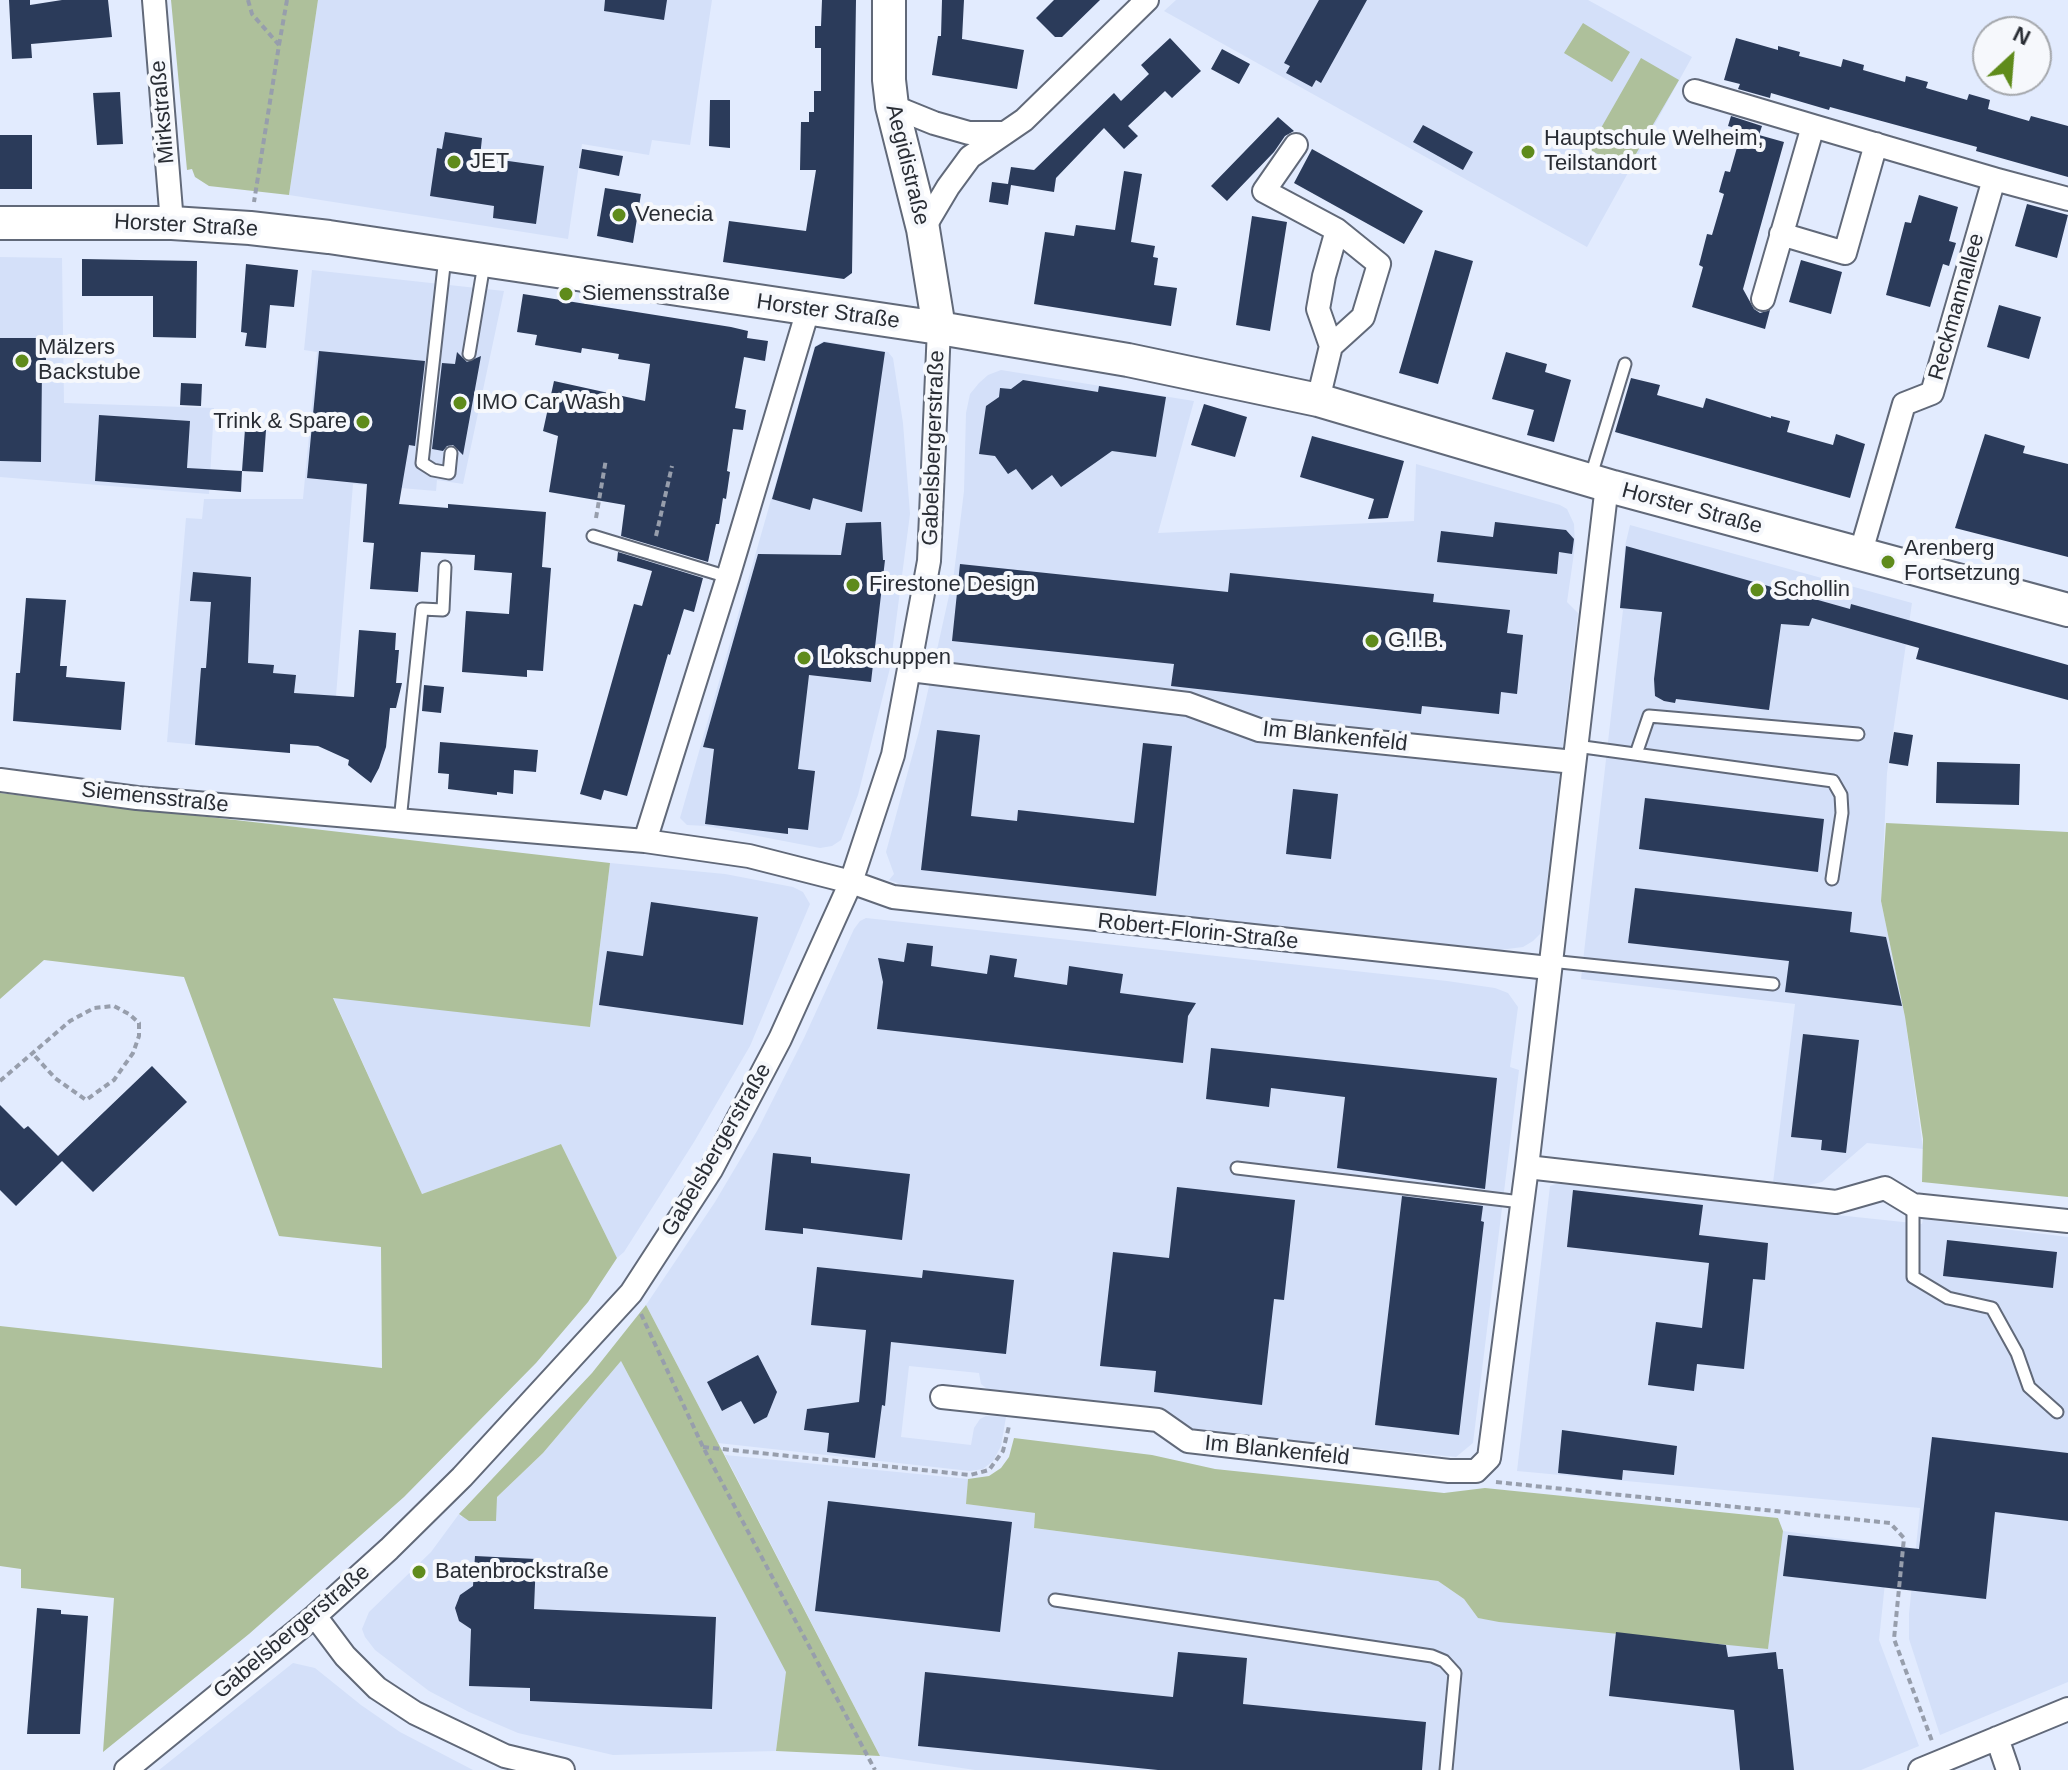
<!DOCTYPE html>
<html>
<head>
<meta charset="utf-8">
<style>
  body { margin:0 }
  #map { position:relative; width:2068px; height:1770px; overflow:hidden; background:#e2ebfe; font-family:Helvetica,sans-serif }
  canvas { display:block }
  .north { position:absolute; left:1972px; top:16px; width:80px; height:80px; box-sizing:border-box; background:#f6f8fc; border:2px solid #a4a7ac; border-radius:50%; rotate:26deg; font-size:22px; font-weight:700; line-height:32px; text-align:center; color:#292d34 }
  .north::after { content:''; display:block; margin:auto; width:28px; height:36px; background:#5f8b1b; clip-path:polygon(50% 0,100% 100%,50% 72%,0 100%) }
</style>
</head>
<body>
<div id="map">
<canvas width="2068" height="1770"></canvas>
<div class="north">N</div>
</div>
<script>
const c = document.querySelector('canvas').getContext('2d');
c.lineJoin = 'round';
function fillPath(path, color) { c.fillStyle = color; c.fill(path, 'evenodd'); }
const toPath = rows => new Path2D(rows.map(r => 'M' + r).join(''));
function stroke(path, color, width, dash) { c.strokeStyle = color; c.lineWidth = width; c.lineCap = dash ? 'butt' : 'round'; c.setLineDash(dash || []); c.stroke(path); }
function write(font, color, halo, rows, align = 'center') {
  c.font = font + ' Helvetica,sans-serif'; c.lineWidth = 8; c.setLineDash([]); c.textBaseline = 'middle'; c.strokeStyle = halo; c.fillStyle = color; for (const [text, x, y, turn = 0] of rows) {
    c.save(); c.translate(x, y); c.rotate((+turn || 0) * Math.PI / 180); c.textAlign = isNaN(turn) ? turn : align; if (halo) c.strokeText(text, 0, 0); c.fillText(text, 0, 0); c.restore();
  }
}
const built = toPath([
  [318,0,712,0,690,145,652,140,649,155,582,144,568,239,289,195],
  [1176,0,1588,0,1692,57,1587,247,1164,11],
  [0,257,62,258,64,403,214,408,209,494,0,477],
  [312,270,504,291,463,484,437,480,436,491,353,484,332,746,291,744,290,753,167,742,186,518,202,519,204,499,303,499,317,352,304,350],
  [824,341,888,352,893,358,903,423,910,514,890,668,858,795,841,840,832,846,820,848,706,826,687,825,680,818,815,346],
  [1001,370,1194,401,1158,533,1414,521,1416,464,1560,505,1567,509,1574,524,1575,546,1567,602,1578,613,1542,927,1540,934,1533,941,1523,947,1492,951,913,889,889,880,894,874,886,852,919,731,954,573,964,491,966,413,970,394,979,383,988,375],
  [1630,525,1912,603,1887,773,1881,901,1905,1017,1923,1149,1867,1143,1822,1182,1805,1186,1773,1183,1795,1004,1581,979,1623,610,1620,609,1625,546],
  [610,863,725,874,793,887,803,892,810,904,750,1046,694,1142,624,1252,617,1258,561,1144,422,1194,333,997,590,1027],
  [866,918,1447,981,1495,988,1508,993,1518,1007,1510,1067,1519,1070,1473,1443,1456,1457,1183,1429,1166,1411,991,1392,981,1384,979,1373,909,1366,901,1437,971,1445,974,1428,980,1419,986,1416,1006,1417,1001,1446,993,1461,983,1469,970,1471,718,1443,646,1305,715,1202,757,1131,804,1038,854,929,860,921],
  [1565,1181,1799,1211,1922,1224,1923,1219,2068,1237,2068,1682,1940,1735,1909,1639,1909,1614,1920,1508,1517,1471,1550,1186],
  [621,1361,787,1672,776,1751,613,1755,518,1733,469,1712,429,1691,375,1650,365,1637,362,1629,369,1612,431,1552,459,1514,461,1517,497,1497,543,1453],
  [725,1455,968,1479,967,1504,1035,1513,1034,1528,1438,1581,1464,1599,1478,1618,1768,1648,1783,1531,1889,1545,1879,1640,1919,1746,1861,1770,975,1770,880,1756],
  [293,1663,315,1668,361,1705,400,1732,473,1770,159,1770]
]);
const green = toPath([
  [171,0,318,0,289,195,209,186,195,177,192,169,187,170],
  [1583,23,1630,52,1612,82,1564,53],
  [1641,58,1679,80,1626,171,1589,149],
  [0,793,610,863,590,1027,333,998,422,1194,561,1144,617,1258,588,1302,536,1363,404,1497,249,1634,103,1752,114,1598,21,1588,21,1569,0,1566,0,1326,382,1368,381,1247,279,1236,184,977,44,960,0,999],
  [1886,823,2068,832,2068,1197,1922,1182,1923,1139,1905,1017,1881,901],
  [646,1305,718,1443,880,1756,776,1751,786,1672,621,1361,543,1453,497,1497,496,1521,469,1521,459,1514,592,1373],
  [1014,1438,1152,1455,1215,1469,1444,1493,1485,1488,1778,1518,1783,1531,1768,1649,1499,1622,1478,1618,1464,1599,1438,1581,1034,1528,1035,1513,966,1504,968,1479,989,1476,1001,1468,1009,1457]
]);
const building = toPath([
  [9,0,30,0,30,5,62,0,108,0,112,37,31,44,32,58,12,59],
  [605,0,667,0,664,20,604,11],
  [822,0,856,0,852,273,844,279,723,262,729,221,806,231,816,170,800,170,801,122,809,122,809,112,814,112,814,91,821,91,821,48,815,48,815,26,821,26],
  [942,0,964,0,962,39,1024,50,1017,89,932,75,938,36,941,36],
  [1054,0,1100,0,1062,37,1055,37,1036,18],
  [1319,0,1367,0,1321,83,1316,80,1312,87,1286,73,1290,66,1284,63],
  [1170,38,1201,71,1172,98,1165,91,1128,126,1138,136,1124,149,1104,128,1056,178,1054,192,1011,185,1008,205,989,202,992,182,1008,184,1011,167,1034,170,1114,93,1121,101,1149,74,1141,65],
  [1736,38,1778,50,1778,46,1800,52,1799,56,1841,67,1843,59,1864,65,1863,70,1905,82,1906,76,1928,82,1926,88,1967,100,1969,94,1990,100,1988,109,2029,121,2031,116,2068,126,2068,177,1976,151,1977,147,1830,107,1829,110,1771,93,1770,98,1738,89,1740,84,1724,80],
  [1222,49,1250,64,1239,84,1211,69],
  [120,92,123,144,97,145,93,93],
  [710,100,730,100,730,148,709,146],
  [1731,116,1762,126,1759,135,1784,142,1743,289,1754,309,1760,313,1770,310,1765,329,1692,307,1703,267,1699,265,1707,234,1712,235,1724,194,1719,192,1722,181,1725,171,1730,172,1742,130,1728,126],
  [1278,117,1294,131,1285,136,1274,152,1227,201,1211,186],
  [1423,125,1473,152,1463,170,1413,142],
  [445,132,482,138,480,157,544,166,536,224,493,218,494,206,430,196,437,148,442,149],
  [0,135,32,135,32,189,0,189],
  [582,149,623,156,619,176,579,168],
  [1312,149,1423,211,1404,244,1294,183],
  [1124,171,1142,174,1131,242,1155,246,1153,257,1158,258,1154,285,1177,288,1171,326,1034,304,1045,232,1074,236,1076,225,1115,230],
  [605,188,641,194,633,243,597,236],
  [1919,195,1958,207,1949,241,1956,243,1949,266,1943,264,1930,307,1886,295,1905,222,1911,223],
  [2027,204,2068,215,2057,258,2015,246],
  [1252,216,1287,222,1270,331,1236,325],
  [1435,250,1473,261,1438,384,1399,373],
  [82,259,197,261,196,338,153,337,153,296,82,296],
  [1801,260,1842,272,1831,314,1789,302],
  [246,264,298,270,294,307,270,305,266,348,245,346,247,333,241,332],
  [523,294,731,327,748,331,747,338,768,341,765,361,744,357,735,408,746,410,743,430,733,429,727,471,730,472,726,499,723,498,719,524,716,524,708,562,621,536,625,505,549,492,558,436,543,431,554,381,645,401,650,364,618,359,619,354,582,348,581,353,535,345,537,335,517,332],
  [1999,305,2041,317,2029,359,1987,347],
  [0,338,46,338,46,368,42,368,41,462,0,461],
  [824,342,885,352,862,512,813,498,810,510,772,499,815,347],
  [319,351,425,361,415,446,409,445,399,504,448,508,448,504,546,512,542,567,551,568,543,671,527,670,527,677,462,672,466,611,509,614,512,573,474,570,475,555,421,552,418,592,370,589,374,543,363,542,367,484,307,478],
  [457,352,467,362,481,356,463,455,453,445,447,446,443,451,432,449,442,363,455,364],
  [1506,352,1547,364,1545,372,1571,380,1554,442,1527,435,1534,410,1492,399],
  [1631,378,1660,385,1657,395,1703,408,1706,398,1771,418,1771,416,1790,421,1787,432,1833,445,1836,434,1865,444,1850,498,1615,432],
  [1023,380,1098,392,1099,386,1166,397,1156,457,1112,451,1061,487,1052,475,1032,490,1016,469,1008,474,995,456,979,454,986,406,999,397,1000,388,1011,389],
  [181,383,202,384,201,406,180,405],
  [1204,404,1247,417,1235,457,1191,445],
  [99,415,190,421,187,468,242,471,241,492,95,481],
  [245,429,266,430,263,472,242,471],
  [1985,434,2025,446,2023,453,2068,464,2068,557,1955,528],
  [1312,436,1404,461,1388,518,1368,519,1374,499,1300,477],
  [881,522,883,560,885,560,871,682,809,675,798,769,815,771,808,830,788,828,788,834,705,824,714,749,703,747,758,554,841,555,846,523],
  [1495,522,1566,530,1574,539,1572,554,1559,552,1557,574,1437,562,1441,531,1493,537],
  [1626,546,1850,609,1851,604,2068,665,2068,700,1916,659,1919,648,1812,618,1809,626,1781,624,1769,710,1676,699,1675,703,1664,701,1655,696,1654,679,1662,612,1620,608],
  [618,552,703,578,694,612,684,609,670,655,668,654,627,796,604,790,601,800,580,794,634,604,642,606,652,571,617,561],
  [960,564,1228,592,1230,573,1434,594,1433,602,1510,610,1507,633,1523,635,1517,694,1501,692,1499,714,1422,706,1421,714,1171,686,1174,664,952,641],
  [193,572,251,577,248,663,274,665,273,673,296,675,294,693,354,697,359,630,396,633,395,650,399,650,396,683,402,683,396,708,390,708,386,747,379,768,371,783,348,765,349,760,318,746,290,744,290,753,195,745,201,668,206,668,211,602,190,601],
  [26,598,66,600,60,666,67,666,66,677,125,682,121,730,13,721,16,673,20,673],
  [424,685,444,687,441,713,422,711],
  [937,730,980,735,971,816,1017,821,1018,810,1134,823,1143,743,1172,746,1156,896,921,870],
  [1894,732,1913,735,1908,766,1889,763],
  [440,742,538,750,536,772,514,770,513,794,497,792,497,795,448,789,449,774,438,773],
  [1937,762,2020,764,2019,805,1936,803],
  [1293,789,1338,794,1331,859,1286,854],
  [1645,798,1824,819,1818,872,1639,849],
  [1635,888,1852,912,1850,932,1886,937,1902,1006,1785,992,1789,961,1628,943],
  [651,902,758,917,743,1025,599,1005,607,951,643,956],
  [907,943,933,946,931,966,987,974,990,955,1017,959,1014,977,1067,985,1069,966,1123,974,1120,993,1196,1003,1188,1016,1183,1063,877,1029,883,982,878,958,904,962],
  [1803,1034,1859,1040,1846,1153,1821,1150,1822,1140,1791,1137],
  [1211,1048,1497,1078,1485,1189,1337,1168,1345,1097,1271,1088,1269,1107,1206,1099],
  [152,1066,187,1102,93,1192,62,1161,16,1206,0,1190,0,1105,24,1129,28,1126,58,1156],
  [773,1153,811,1157,811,1163,910,1174,902,1240,803,1228,803,1234,765,1230],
  [1177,1187,1295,1200,1284,1300,1274,1299,1262,1405,1154,1392,1156,1371,1100,1366,1113,1252,1169,1258],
  [1573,1190,1703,1205,1699,1235,1768,1243,1765,1280,1753,1279,1744,1369,1697,1364,1694,1391,1648,1385,1656,1322,1702,1328,1709,1263,1567,1247],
  [1402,1196,1483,1206,1481,1221,1484,1222,1459,1435,1375,1425],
  [1947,1240,2057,1252,2053,1288,1943,1276],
  [817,1267,922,1278,923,1270,1014,1280,1006,1354,891,1342,885,1406,882,1405,875,1458,827,1452,829,1433,804,1430,807,1409,859,1402,866,1330,811,1325],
  [758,1355,777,1392,767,1417,754,1424,741,1401,722,1411,707,1382],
  [1562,1430,1677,1446,1674,1475,1623,1470,1622,1480,1558,1473],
  [1932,1437,2068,1453,2068,1521,1995,1512,1986,1599,1783,1576,1788,1535,1919,1549],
  [828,1501,1012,1522,1000,1632,815,1611],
  [475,1556,536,1559,534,1609,716,1617,712,1709,530,1701,530,1688,469,1686,471,1629,459,1621,455,1608,460,1595,473,1586],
  [37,1608,61,1610,61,1614,88,1616,80,1734,27,1734],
  [1616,1632,1726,1645,1728,1657,1776,1652,1778,1669,1783,1669,1794,1770,1740,1770,1734,1710,1609,1696],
  [1178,1652,1247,1658,1243,1704,1426,1722,1422,1770,1158,1770,918,1746,925,1672,1173,1697]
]);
const path = toPath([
  [248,0,252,14,279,45,254,202],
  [279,45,287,0],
  [596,518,606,459],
  [656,536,672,466],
  [0,1081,70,1021,94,1008,114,1006,129,1014,139,1023,139,1036,133,1053,114,1080,86,1100,55,1078,33,1054],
  [641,1314,703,1447,875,1770],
  [703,1447,970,1475,989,1470,1003,1451,1009,1426],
  [1496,1482,1890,1523,1904,1538,1894,1639,1932,1741]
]);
const lane = toPath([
  [445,257,422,463,433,470,449,473,451,453],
  [469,354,484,264],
  [1590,479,1625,364],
  [593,536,728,577],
  [1576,746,1833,781,1841,795,1842,813,1832,879],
  [1636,754,1649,716,1858,734],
  [400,821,422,609,443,610,445,567],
  [1550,961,1773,984],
  [1237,1168,1521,1202],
  [1913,1205,1913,1277,1948,1298,1992,1308,2017,1353,2029,1387,2057,1412],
  [1055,1600,1432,1656,1444,1661,1455,1673,1446,1770]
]);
const street = toPath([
  [154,0,172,223],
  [1695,91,1813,126],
  [892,106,934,123,969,133,1002,133],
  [1296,145,1264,191,1337,230],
  [1994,179,2068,199],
  [923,229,948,187,970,157,1024,120,1147,0],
  [1781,234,1845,253,1876,144],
  [1763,299,1813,126,1994,179,1932,393,1904,404,1860,555],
  [1318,400,1331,346,1363,317,1379,264,1337,230,1324,276,1318,309,1331,346],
  [910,670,1188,704,1259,730,1574,762],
  [0,780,137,798,645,841,749,856,851,882,893,897,1549,968],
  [645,841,728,577,808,310],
  [1527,1167,1836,1202,1885,1188,1913,1205,2068,1221],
  [942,1397,1158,1420,1188,1441,1449,1471,1476,1471,1489,1458,1527,1167,1607,485],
  [315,1616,345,1656,377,1688,415,1713,505,1756,563,1770],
  [1997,1738,2008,1770],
  [126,1770,315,1616,389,1549,462,1477,631,1293,711,1170,780,1039,851,882,893,755,929,561,939,328],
  [1920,1770,2068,1709]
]);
const secondary = toPath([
  [889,0,889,80,892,106,923,229,939,328],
  [0,223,172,223,250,228,329,237,939,328,1128,360,1318,400,1613,487,2068,610]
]);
const markers = [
  [1528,152,8,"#5f8b1b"],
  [454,162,8,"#5f8b1b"],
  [619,215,8,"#5f8b1b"],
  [566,294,8,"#5f8b1b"],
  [22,361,8,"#5f8b1b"],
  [460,403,8,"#5f8b1b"],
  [363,422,8,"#5f8b1b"],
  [1888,562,8,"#5f8b1b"],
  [853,585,8,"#5f8b1b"],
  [1757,590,8,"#5f8b1b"],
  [1372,641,8,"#5f8b1b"],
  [804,658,8,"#5f8b1b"],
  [419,1572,8,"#5f8b1b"]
];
const streetNames = [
  ["Mirkstraße",163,112,-95],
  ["Aegidistraße",907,165,76],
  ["Horster Straße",186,226,3],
  ["Reckmannallee",1957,307,-74],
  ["Horster Straße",828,312,8],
  ["Gabelsbergerstraße",934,448,-88],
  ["Horster Straße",1692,509,15],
  ["Im Blankenfeld",1335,737,6],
  ["Siemensstraße",155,798,6],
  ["Robert-Florin-Straße",1198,932,6],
  ["Gabelsbergerstraße",717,1150,-60],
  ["Im Blankenfeld",1277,1451,6],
  ["Gabelsbergerstraße",292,1632,-40]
];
const poiNames = [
  ["Hauptschule Welheim,",1544,139],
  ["Teilstandort",1544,164],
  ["JET",470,162],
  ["Venecia",635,215],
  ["Siemensstraße",582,294],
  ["Mälzers",38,348],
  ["Backstube",38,373],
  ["IMO Car Wash",476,403],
  ["Trink & Spare",347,422,"right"],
  ["Arenberg",1904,549],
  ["Fortsetzung",1904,574],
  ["Firestone Design",869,585],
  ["Schollin",1773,590],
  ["G.I.B.",1388,641],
  ["Lokschuppen",820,658],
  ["Batenbrockstraße",435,1572]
];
fillPath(built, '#d4e0f9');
fillPath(green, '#aec09b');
fillPath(building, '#2b3b5a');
stroke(lane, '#616979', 15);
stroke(street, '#616979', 26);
stroke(secondary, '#616979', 36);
stroke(path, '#979eac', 4, [6, 4]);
stroke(lane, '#fff', 11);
stroke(street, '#fff', 22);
stroke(secondary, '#fff', 32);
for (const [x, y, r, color] of markers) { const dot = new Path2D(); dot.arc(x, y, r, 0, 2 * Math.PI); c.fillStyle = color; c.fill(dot); stroke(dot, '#f6f8fc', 3); }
write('22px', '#292d34', '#f6f8fc', streetNames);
write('22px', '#292d34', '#f6f8fc', poiNames, 'left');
</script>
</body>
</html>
